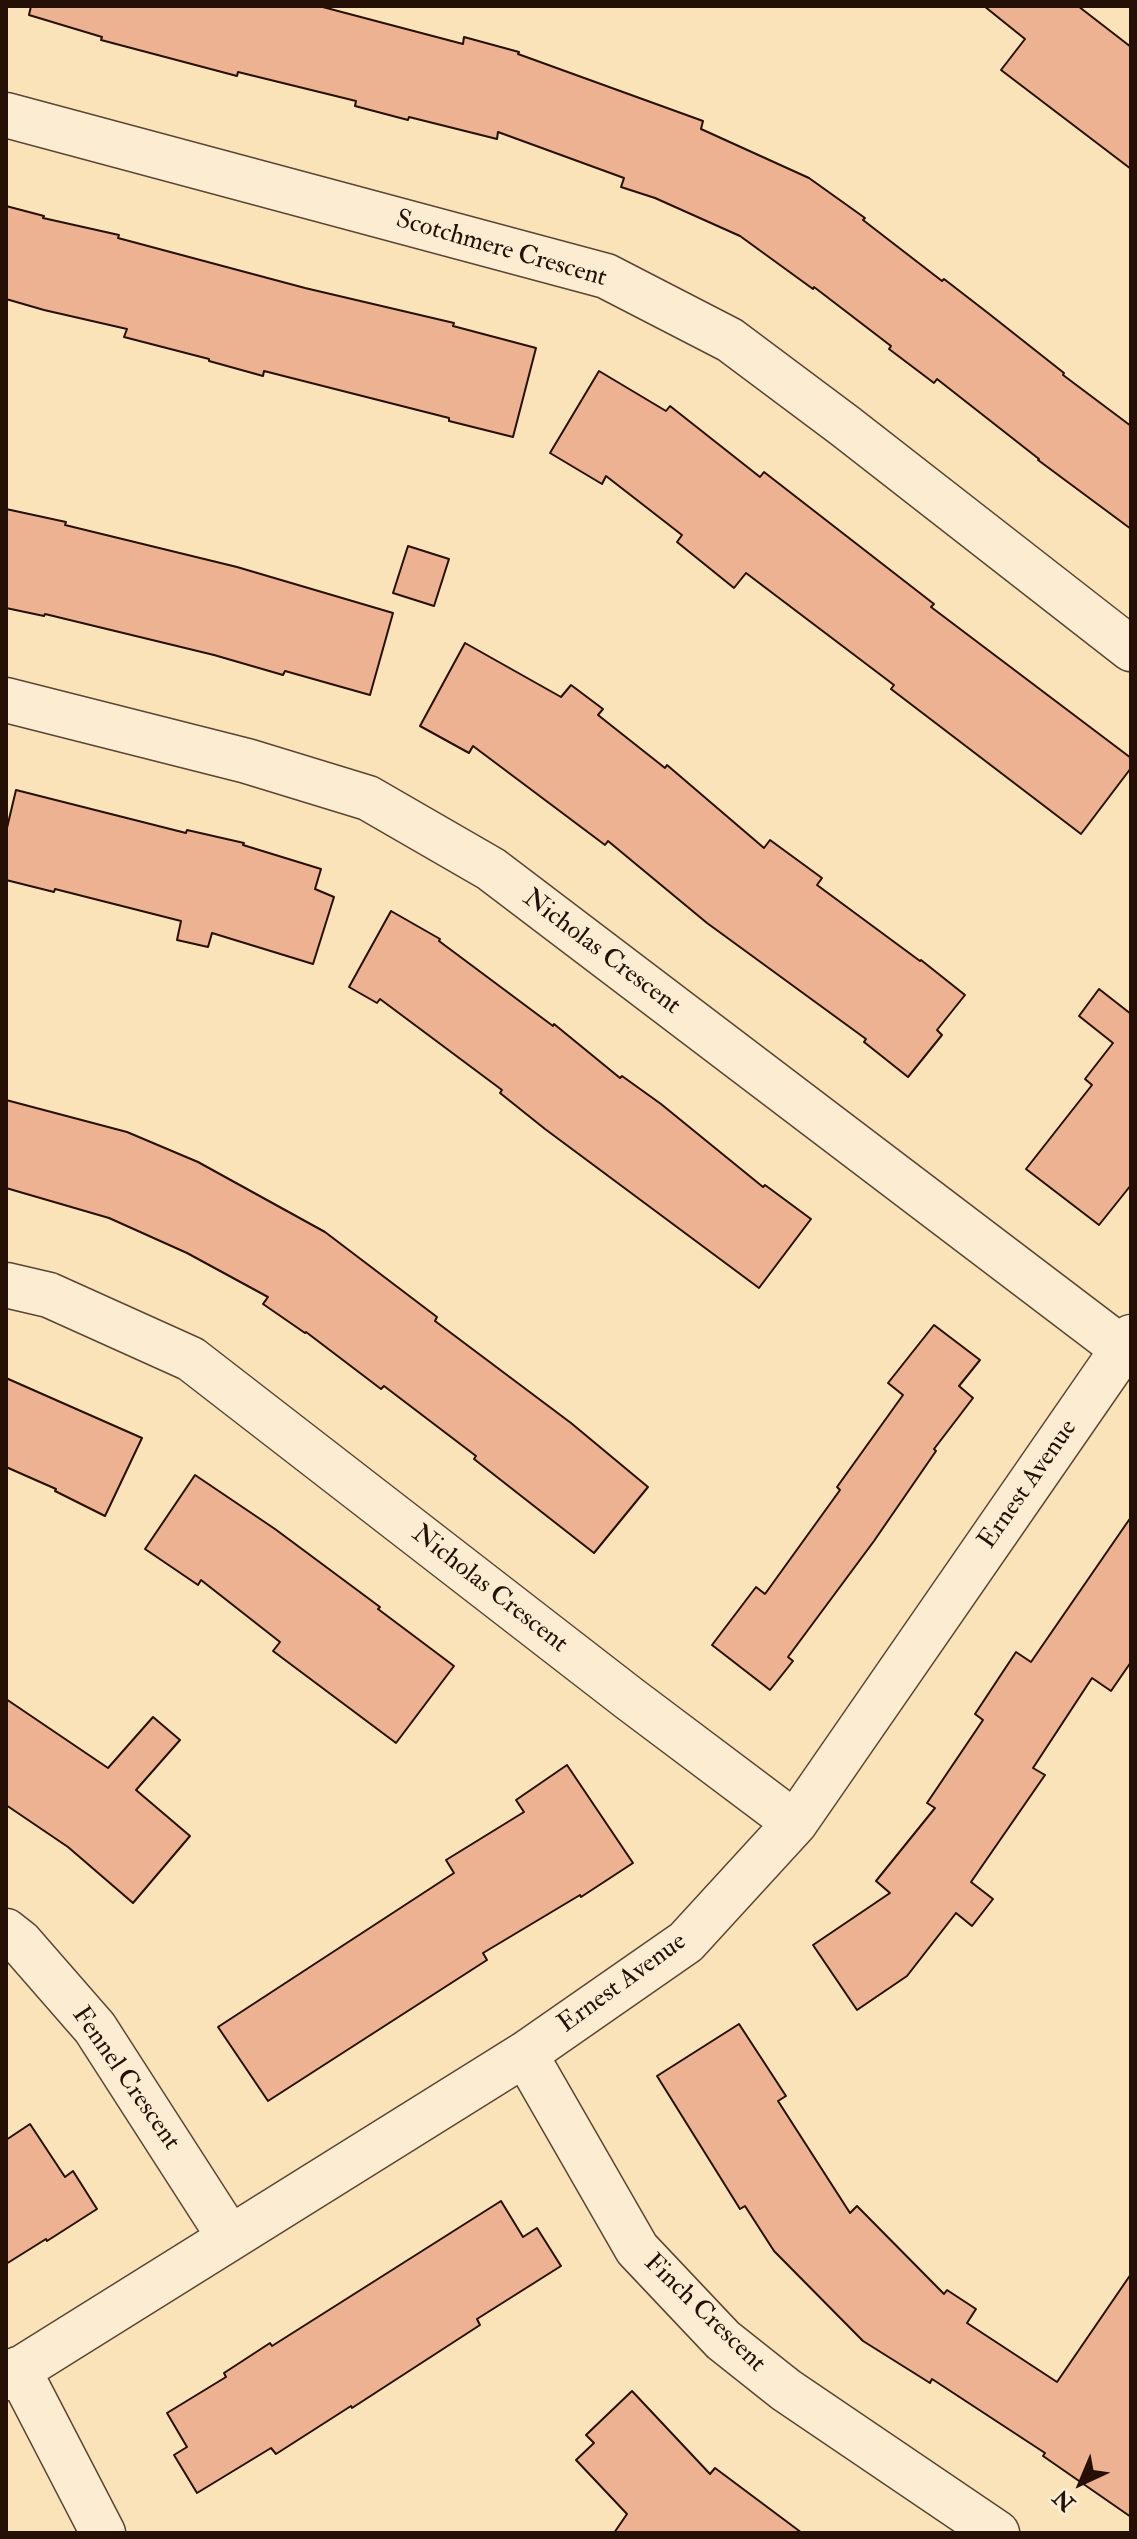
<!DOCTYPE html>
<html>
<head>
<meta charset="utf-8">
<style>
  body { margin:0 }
  #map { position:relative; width:1137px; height:2539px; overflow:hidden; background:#fae3b9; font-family:"IM FELL Double Pica",serif }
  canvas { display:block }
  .frame { position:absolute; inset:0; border:8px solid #261005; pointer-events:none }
  .north { position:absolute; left:1041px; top:2443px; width:80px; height:80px; -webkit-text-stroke:6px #fcedd2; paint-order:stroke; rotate:224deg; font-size:22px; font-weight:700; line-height:32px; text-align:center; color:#261005 }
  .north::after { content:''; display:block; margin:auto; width:28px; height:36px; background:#261005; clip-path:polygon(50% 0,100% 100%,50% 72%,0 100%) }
</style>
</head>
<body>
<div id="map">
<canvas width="1137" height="2539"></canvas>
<div class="frame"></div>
<div class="north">N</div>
</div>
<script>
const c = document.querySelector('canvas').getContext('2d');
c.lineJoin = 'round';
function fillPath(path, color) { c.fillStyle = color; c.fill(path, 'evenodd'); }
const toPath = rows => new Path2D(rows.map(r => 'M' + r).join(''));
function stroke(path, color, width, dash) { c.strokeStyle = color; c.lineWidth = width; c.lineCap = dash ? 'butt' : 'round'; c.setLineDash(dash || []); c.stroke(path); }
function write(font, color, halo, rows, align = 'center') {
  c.font = font + ' "IM FELL Double Pica",serif'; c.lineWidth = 6; c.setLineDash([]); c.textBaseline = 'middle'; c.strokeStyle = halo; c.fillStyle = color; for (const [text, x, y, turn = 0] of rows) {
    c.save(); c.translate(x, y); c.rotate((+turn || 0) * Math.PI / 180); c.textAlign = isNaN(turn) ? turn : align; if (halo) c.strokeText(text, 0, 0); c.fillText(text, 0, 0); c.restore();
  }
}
const building = toPath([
  [31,6,319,6,463,44,464,37,519,52,518,54,703,121,701,129,809,178,865,218,863,220,942,281,944,279,988,313,1064,373,1063,375,1131,426,1131,529,1038,460,1039,459,937,379,934,383,889,349,891,346,814,287,813,289,740,236,655,198,621,187,624,178,498,132,497,139,409,117,408,120,355,106,356,101,238,72,237,76,101,40,102,37,29,15,31,6],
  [984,6,1078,6,1131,47,1131,169,1001,70,1025,39,984,6],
  [6,206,44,216,43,218,119,235,118,238,305,288,454,323,453,326,536,348,513,437,449,421,449,418,264,371,263,376,209,361,209,359,124,337,127,329,44,310,6,299,6,206],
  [599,371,666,411,670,406,760,477,764,472,934,604,931,607,1131,758,1131,768,1081,834,891,689,894,685,746,573,734,588,677,542,682,535,606,476,602,484,550,453,599,371],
  [6,509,66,522,65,525,237,567,393,613,370,695,285,671,283,675,214,655,45,614,44,616,6,608,6,509],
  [408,546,449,559,434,606,393,593,408,546],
  [465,643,561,697,571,685,603,709,598,715,665,768,667,765,764,848,770,840,822,878,817,885,920,961,921,960,965,995,937,1030,942,1035,908,1077,864,1042,866,1039,707,923,608,841,605,845,473,746,469,753,420,726,465,643],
  [16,790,186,833,187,830,244,843,243,845,321,869,315,889,334,897,313,964,212,933,208,947,177,940,181,921,55,889,54,892,6,880,6,832,16,790],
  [391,911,440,939,439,941,553,1026,554,1024,620,1078,622,1076,661,1104,763,1187,765,1185,811,1219,759,1288,545,1129,500,1093,502,1090,380,999,377,1003,349,987,391,911],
  [1099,989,1131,1014,1131,1185,1099,1225,1026,1169,1092,1085,1085,1079,1113,1043,1079,1016,1099,989],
  [6,1100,127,1132,198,1162,325,1232,437,1317,435,1321,571,1423,648,1487,594,1553,474,1459,476,1456,384,1386,381,1389,306,1332,305,1333,263,1304,268,1297,187,1253,109,1218,6,1188,6,1100],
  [934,1325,980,1360,959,1386,973,1398,934,1449,936,1451,874,1541,788,1657,793,1661,770,1690,712,1645,756,1587,765,1594,840,1490,837,1487,903,1395,888,1383,934,1325],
  [6,1378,142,1438,105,1516,55,1491,56,1489,6,1467,6,1378],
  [195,1475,275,1529,380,1607,378,1609,454,1666,396,1743,273,1651,280,1642,201,1580,198,1585,145,1549,195,1475],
  [1131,1517,1131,1662,1111,1691,1092,1678,1033,1768,1045,1775,971,1882,993,1899,972,1926,956,1913,907,1976,857,2010,813,1945,890,1893,876,1881,935,1808,927,1803,983,1720,975,1714,1016,1652,1031,1662,1131,1517],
  [6,1699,108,1768,153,1717,180,1740,136,1790,190,1836,133,1903,68,1847,6,1805,6,1699],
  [567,1765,633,1863,581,1897,580,1895,483,1953,487,1960,268,2101,218,2027,454,1873,446,1860,524,1812,516,1800,567,1765],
  [739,2024,786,2096,778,2101,850,2213,857,2206,944,2294,947,2290,976,2309,967,2323,1057,2382,1131,2274,1131,2517,1043,2456,1045,2453,932,2379,930,2383,863,2341,774,2251,745,2206,740,2209,657,2076,739,2024],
  [30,2124,65,2177,73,2171,97,2209,47,2241,46,2239,6,2264,6,2140,30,2124],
  [501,2201,523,2237,537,2228,561,2266,477,2319,480,2325,352,2408,351,2406,276,2454,271,2448,197,2493,174,2455,187,2447,167,2413,226,2377,224,2373,270,2343,272,2346,501,2201],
  [632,2391,710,2474,715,2468,802,2533,614,2533,627,2514,576,2460,594,2443,586,2435,632,2391]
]);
const minor = toPath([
  [6,115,606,276,730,340,845,426,1131,649],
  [6,700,247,761,368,798,491,869,1123,1349],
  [6,1285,49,1295,191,1359,630,1699,795,1823],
  [6,1931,20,1942,95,2028,230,2238],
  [525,2054,637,2249,723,2340,786,2390,997,2533],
  [18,2369,103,2533],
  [6,2378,525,2054,686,1942,795,1823,1131,1337]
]);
const streetNames = [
  ["Scotchmere Crescent",501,250,16],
  ["Nicholas Crescent",601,953,37],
  ["Ernest Avenue",1029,1485,-55],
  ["Nicholas Crescent",489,1590,38],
  ["Ernest Avenue",623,1984,-36],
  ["Fennel Crescent",125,2079,55],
  ["Finch Crescent",704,2314,44]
];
fillPath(building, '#edb291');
stroke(building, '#261005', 2);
stroke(minor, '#5b4532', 47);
stroke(minor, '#fcedd2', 44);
write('26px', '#261005', '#fcedd2', streetNames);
</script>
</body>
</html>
